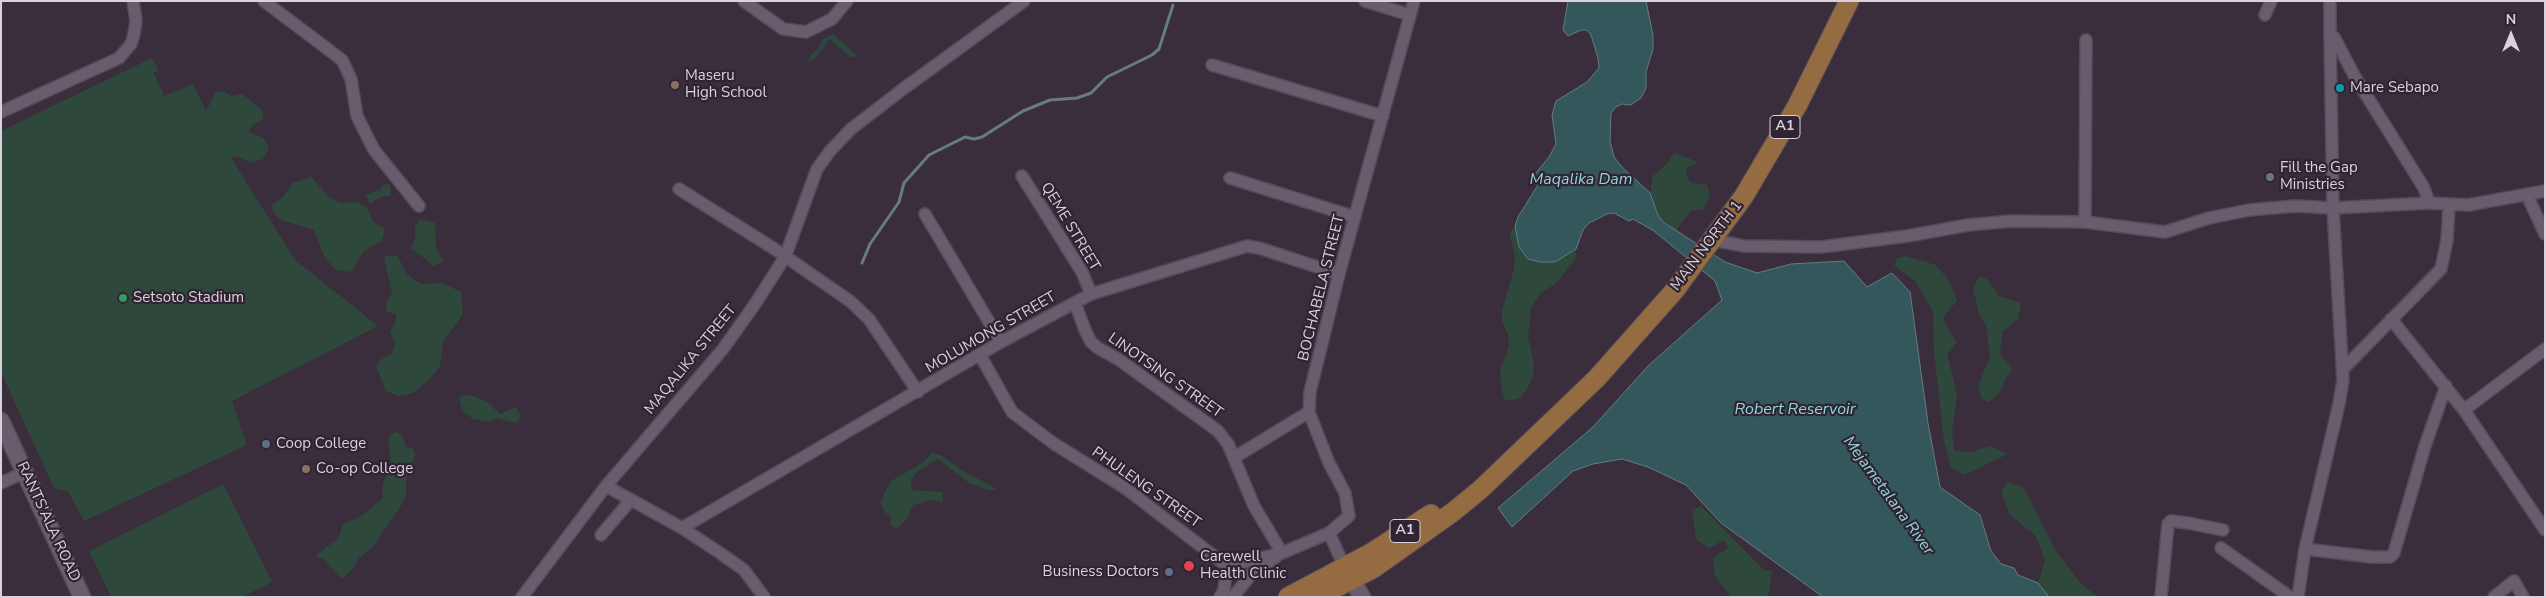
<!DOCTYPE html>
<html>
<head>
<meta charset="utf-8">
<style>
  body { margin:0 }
  #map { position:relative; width:2546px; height:598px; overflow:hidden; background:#3a2e3d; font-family:"Nunito Sans",sans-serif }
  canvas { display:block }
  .frame { position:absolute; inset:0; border:2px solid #d9d1db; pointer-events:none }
  .north { position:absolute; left:2486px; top:10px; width:50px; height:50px; -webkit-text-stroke:4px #302433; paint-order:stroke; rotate:0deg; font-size:14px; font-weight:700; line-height:20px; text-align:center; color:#d9d1db }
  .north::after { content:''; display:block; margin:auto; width:18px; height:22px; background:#d9d1db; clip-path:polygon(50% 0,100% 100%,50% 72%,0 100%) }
</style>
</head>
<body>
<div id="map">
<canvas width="2546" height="598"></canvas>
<div class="frame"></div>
<div class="north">N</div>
</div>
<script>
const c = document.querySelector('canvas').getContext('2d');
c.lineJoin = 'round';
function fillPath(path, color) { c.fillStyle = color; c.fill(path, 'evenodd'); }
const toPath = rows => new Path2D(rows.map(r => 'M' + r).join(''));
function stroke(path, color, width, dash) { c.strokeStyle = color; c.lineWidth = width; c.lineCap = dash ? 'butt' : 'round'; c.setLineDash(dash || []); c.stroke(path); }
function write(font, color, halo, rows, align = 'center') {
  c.font = font + ' "Nunito Sans",sans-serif'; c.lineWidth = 4.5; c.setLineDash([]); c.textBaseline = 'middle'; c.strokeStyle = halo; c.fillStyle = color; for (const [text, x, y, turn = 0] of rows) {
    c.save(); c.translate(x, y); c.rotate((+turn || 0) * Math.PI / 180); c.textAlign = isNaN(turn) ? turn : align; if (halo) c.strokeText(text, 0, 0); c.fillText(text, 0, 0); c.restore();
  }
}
const green = toPath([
  [833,34,856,54,856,57,851,57,829,39,815,59,808,63,810,56,819,48,822,40],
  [152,58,159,71,153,72,164,96,193,84,206,111,216,92,224,91,232,96,242,94,263,111,263,119,252,126,249,132,264,139,269,149,263,159,251,163,237,156,231,158,295,260,378,326,232,401,247,445,84,521,68,491,54,488,1,372,1,131],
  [1674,153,1698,162,1686,168,1688,179,1692,183,1707,185,1710,195,1703,210,1691,210,1676,230,1660,219,1650,193,1653,176,1667,164],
  [311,177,330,198,340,203,356,202,367,207,373,221,385,229,382,241,364,251,352,272,335,270,324,256,314,230,281,220,273,213,272,205,281,199,293,183],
  [384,184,390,185,391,196,383,196,370,203,366,197,367,194,380,190],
  [420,219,435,223,436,249,443,261,434,266,411,248,415,239,415,227],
  [1515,226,1517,239,1555,262,1576,249,1575,260,1555,284,1541,293,1531,308,1528,337,1534,363,1533,376,1527,390,1518,399,1505,401,1502,391,1500,371,1509,346,1508,334,1502,322,1502,311,1514,269,1515,257,1510,233],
  [397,255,407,274,421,284,442,283,461,292,463,314,443,342,440,366,430,379,413,393,398,396,386,391,376,366,383,358,392,353,395,344,390,332,395,324,396,314,386,311,387,301,392,293,384,257],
  [1906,256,1936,265,1950,282,1957,301,1943,317,1948,330,1957,342,1947,353,1957,395,1952,431,1954,451,1971,452,1990,446,2008,454,1964,475,1951,468,1944,440,1934,352,1933,312,1916,282,1894,265,1897,258],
  [1980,276,1988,280,1999,296,2021,303,2018,319,2002,332,2000,355,2013,369,2006,378,1999,393,1989,402,1982,399,1978,386,1990,357,1986,325,1979,314,1973,288],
  [470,395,486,401,500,414,516,407,521,416,517,423,496,418,489,422,473,419,464,412,460,404,460,396],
  [397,432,403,437,406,447,413,448,415,455,406,477,406,495,402,504,372,548,359,558,353,568,342,579,323,559,315,556,339,538,342,526,350,520,357,519,382,499,383,484,391,464,388,438,392,433],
  [931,453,941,455,963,471,997,489,989,490,969,483,938,459,917,472,911,480,912,490,943,492,942,502,931,500,913,505,908,517,897,529,891,525,891,517,885,512,880,502,891,481,925,461],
  [2008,482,2024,488,2056,551,2080,583,2098,597,2049,597,2038,583,2045,561,2041,548,2035,535,2010,515,2001,492],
  [223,484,272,582,242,597,111,597,89,551],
  [1701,506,1764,570,1772,571,1768,597,1731,597,1714,574,1713,558,1728,548,1724,540,1709,548,1696,539,1692,510]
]);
const water = toPath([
  [1568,1,1646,1,1653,35,1653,49,1646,72,1646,88,1641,98,1631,105,1622,104,1616,107,1611,113,1610,141,1614,157,1622,167,1650,193,1658,215,1663,222,1725,262,1757,273,1791,264,1844,261,1867,287,1892,273,1910,292,1928,423,1940,487,1980,515,1991,551,2001,564,2014,568,2018,575,2038,583,2049,597,1823,597,1721,523,1686,485,1648,467,1622,459,1593,464,1573,471,1512,527,1498,508,1593,427,1648,366,1722,300,1715,281,1654,231,1633,219,1629,221,1614,213,1607,214,1589,223,1583,230,1576,249,1555,262,1540,262,1528,259,1519,247,1515,226,1518,217,1538,185,1535,174,1549,157,1556,144,1552,115,1556,101,1587,82,1599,68,1598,58,1591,35,1587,30,1581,30,1568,36,1563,30,1568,1]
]);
const stream = toPath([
  [862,263,870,244,899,202,904,183,929,155,965,137,974,139,982,137,1023,111,1050,100,1077,98,1091,93,1107,77,1152,55,1159,49,1173,5]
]);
const street = toPath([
  [264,1,342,60,351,79,357,116,374,150,419,206],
  [744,1,783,29,806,32,832,19,847,1],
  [1365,1,1410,15],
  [2330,1,2330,35,2334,37,2355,77,2424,188,2429,203],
  [2265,15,2271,1],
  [1212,65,1383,116],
  [1,112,119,58,131,44,134,34,136,21,133,1],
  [1022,176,1082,272,1091,294],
  [1230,178,1355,217],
  [679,189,773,248,850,301,869,319,918,392],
  [2527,195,2545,234],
  [925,214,1001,342],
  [2085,222,2086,40],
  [1712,240,1744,246,1821,247,1907,236,1968,225,2012,221,2085,222,2165,232,2209,218,2249,210,2295,206,2333,208,2429,203,2468,205,2545,191],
  [1075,303,1085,330,1091,342,1098,348,1118,359,1218,431,1228,444,1254,506,1282,553],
  [2391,319,2464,410,2545,530],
  [980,355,1012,412,1053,443,1125,488,1227,566,1282,553,1329,533],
  [2343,369,2441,269,2447,240,2449,205],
  [2464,410,2545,349],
  [1235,457,1309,412],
  [1,483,25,472],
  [606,486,682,528,720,553,744,570,764,597],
  [682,528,1001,342,1091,294,1247,246,1259,248,1339,274],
  [601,535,630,501],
  [2221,548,2290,597],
  [2305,549,2372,557,2390,557,2394,553,2425,446,2446,386],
  [1345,568,1329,533,1349,516,1345,493,1329,463,1309,412,1310,392,1339,274,1414,1],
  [522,597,606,486,723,349,755,304,785,257,817,169,830,151,851,129,903,89,1024,1],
  [1220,597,1224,590,1227,566],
  [1233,597,1254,571,1276,557],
  [2161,597,2168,524,2171,521,2188,523,2223,530],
  [2298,597,2305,549,2339,404,2343,380,2333,208,2330,35],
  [2494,597,2514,581,2523,597]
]);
const secondary = toPath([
  [1,421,82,597],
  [1346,570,1362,597]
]);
const primary = toPath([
  [1288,597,1371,553,1431,514],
  [1318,597,1374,568,1453,512,1481,489,1597,378,1675,290,1744,196,1797,106,1849,1]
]);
const markers = [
  [675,85,5,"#8d6e63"],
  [2340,88,5,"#0f9aa8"],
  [2270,177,5,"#6b7280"],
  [123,298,5,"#2e9e5b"],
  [266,444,5,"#5c6f8a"],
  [306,469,5,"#8d6e63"],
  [1189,566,6,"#e0444e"],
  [1169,572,5,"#5c6f8a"]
];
const shields = [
  [1785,127,30],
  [1405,531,30]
];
const shieldNames = [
  ["A1",1785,127],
  ["A1",1405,531]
];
const poiNames = [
  ["Maseru",685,76],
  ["High School",685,93],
  ["Mare Sebapo",2350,88],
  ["Fill the Gap",2280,168],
  ["Ministries",2280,185],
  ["Setsoto Stadium",133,298],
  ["Coop College",276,444],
  ["Co-op College",316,469],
  ["Carewell",1200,557],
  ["Health Clinic",1200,574],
  ["Business Doctors",1159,572,"right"]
];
const streetNames = [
  ["QEME STREET",1070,227,59],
  ["MAIN NORTH 1",1707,246,-53],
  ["BOCHABELA STREET",1322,288,-76],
  ["MOLUMONG STREET",991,333,-30],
  ["MAQALIKA STREET",691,360,-51],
  ["LINOTSING STREET",1165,376,35],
  ["PHULENG STREET",1146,488,35],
  ["RANTS'ALA ROAD",48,522,65]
];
const waterNames = [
  ["Maqalika Dam",1581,180],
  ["Robert Reservoir",1795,410],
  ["Mejametalana River",1888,496,54]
];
fillPath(green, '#2f483c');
fillPath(water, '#33575b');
stroke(water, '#657c81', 1);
stroke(stream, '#657c81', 3);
stroke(street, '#554a57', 14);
stroke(secondary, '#554a57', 19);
stroke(primary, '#554a57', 21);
stroke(street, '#695c6d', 11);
stroke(secondary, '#695c6d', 16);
stroke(primary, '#956c41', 19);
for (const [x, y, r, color] of markers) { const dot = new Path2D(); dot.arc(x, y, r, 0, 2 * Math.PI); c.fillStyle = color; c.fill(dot); stroke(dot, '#302433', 2); }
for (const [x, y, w] of shields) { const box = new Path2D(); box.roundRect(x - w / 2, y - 11.5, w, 23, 4); c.fillStyle = '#302433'; c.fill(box); stroke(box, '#d9d1db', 1); }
write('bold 14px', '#d9d1db', null, shieldNames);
write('15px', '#d9d1db', '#302433', poiNames, 'left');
write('15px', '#d9d1db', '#302433', streetNames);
write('italic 16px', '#8ed6dc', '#302433', waterNames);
</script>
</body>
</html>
